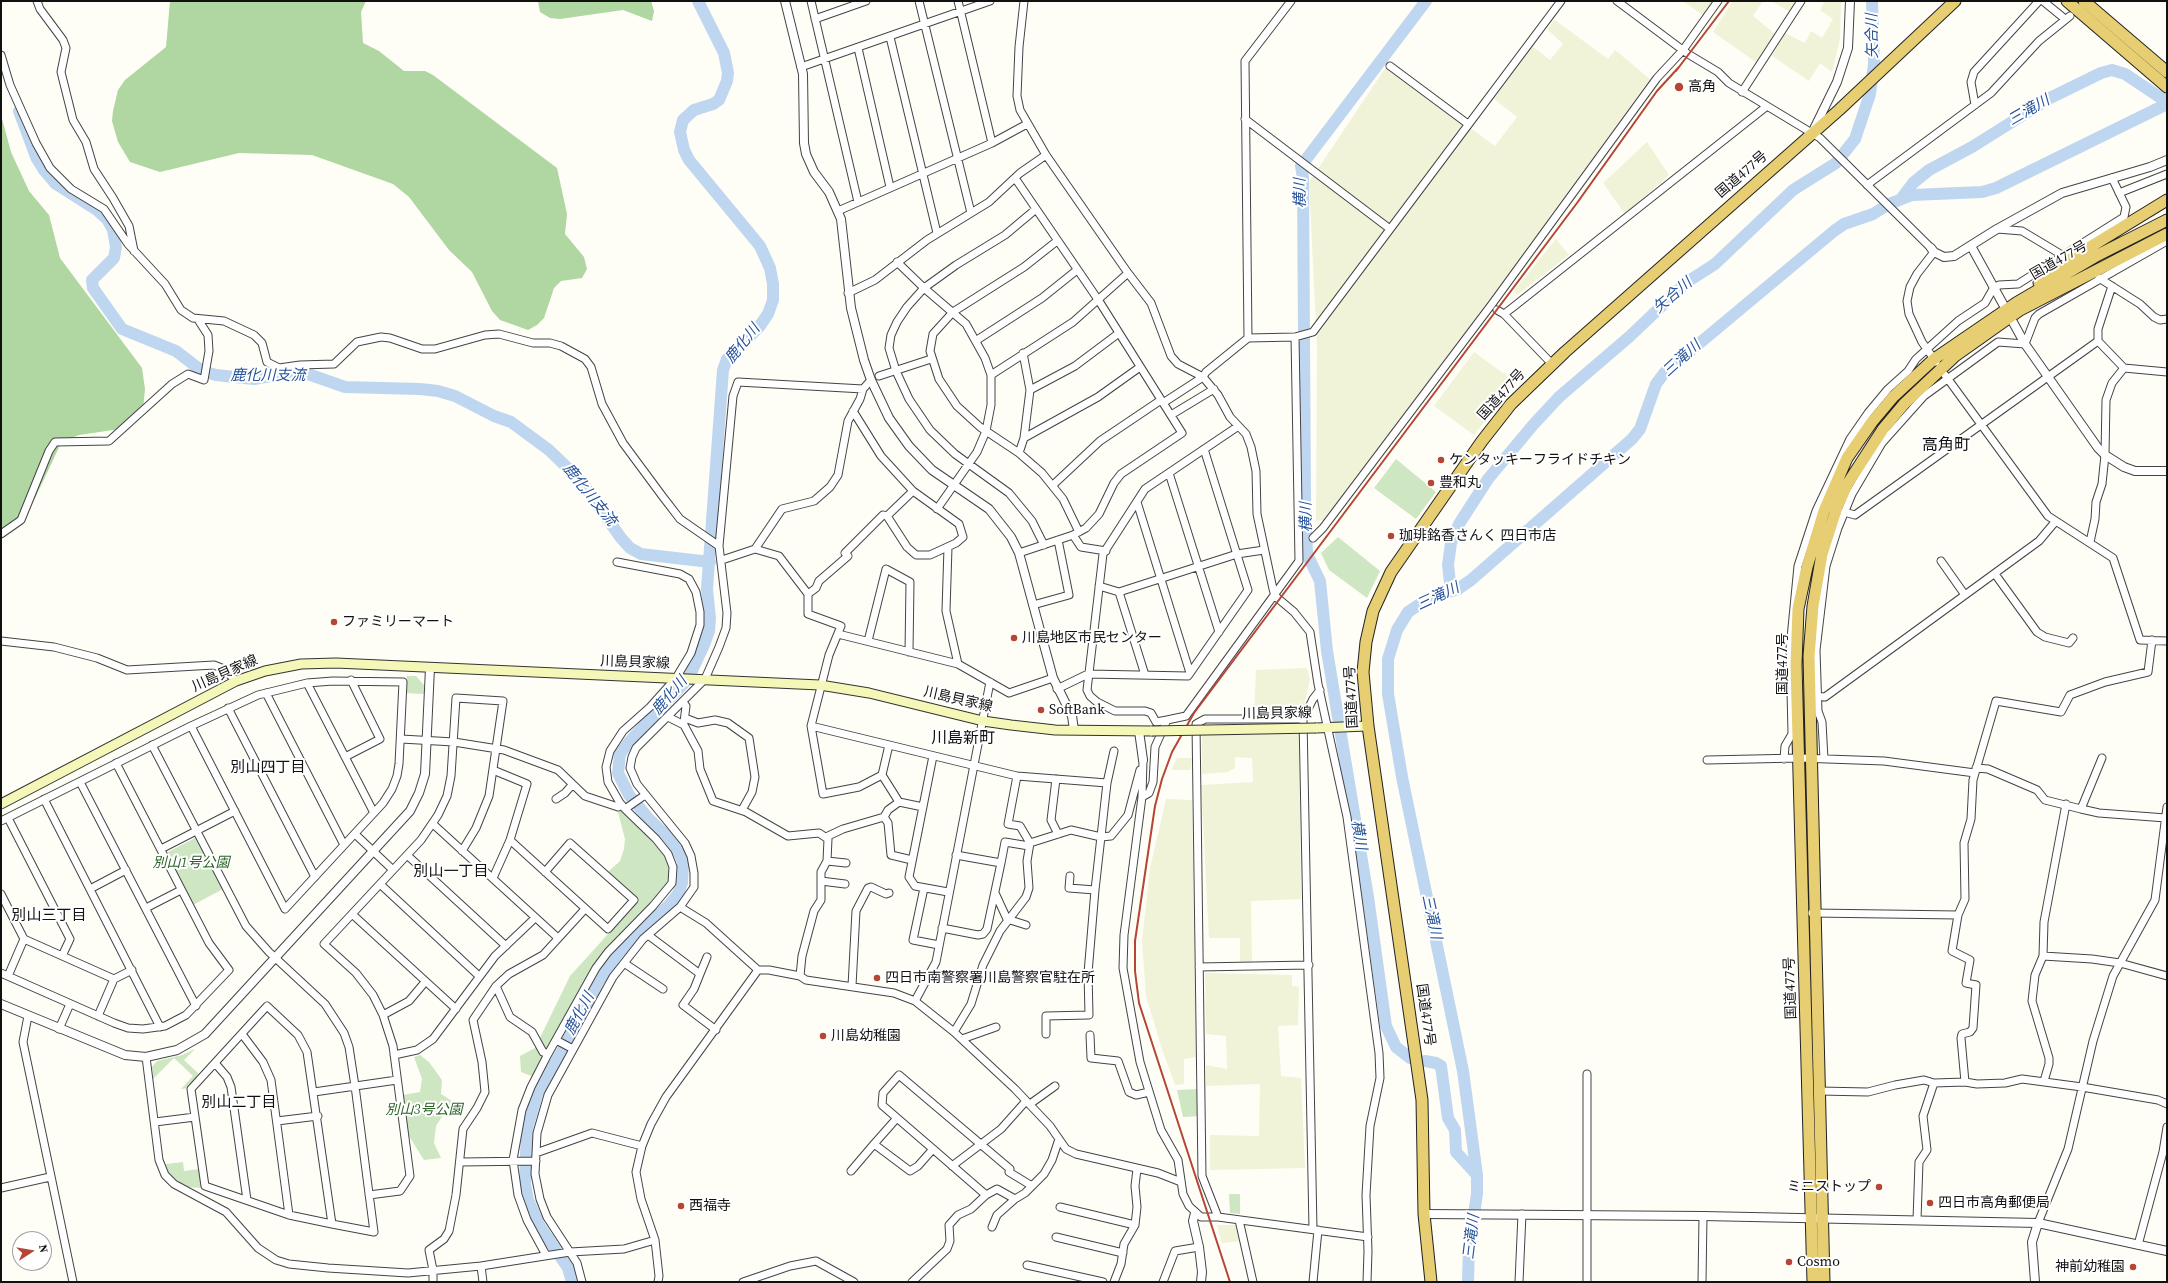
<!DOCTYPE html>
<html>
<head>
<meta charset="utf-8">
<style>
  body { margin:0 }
  #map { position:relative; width:2168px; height:1283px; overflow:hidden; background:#fefef6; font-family:"Source Serif 4",serif }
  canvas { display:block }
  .frame { position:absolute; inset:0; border:2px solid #111; pointer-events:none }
  .north { position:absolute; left:12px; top:1231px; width:40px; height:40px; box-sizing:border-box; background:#fff; border:1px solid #a0a0a0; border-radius:50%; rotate:78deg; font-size:11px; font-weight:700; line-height:16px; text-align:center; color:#111 }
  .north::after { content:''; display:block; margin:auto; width:14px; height:18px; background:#b54535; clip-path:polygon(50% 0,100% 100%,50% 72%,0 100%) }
</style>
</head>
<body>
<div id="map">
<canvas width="2168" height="1283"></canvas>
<div class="frame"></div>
<div class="north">N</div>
</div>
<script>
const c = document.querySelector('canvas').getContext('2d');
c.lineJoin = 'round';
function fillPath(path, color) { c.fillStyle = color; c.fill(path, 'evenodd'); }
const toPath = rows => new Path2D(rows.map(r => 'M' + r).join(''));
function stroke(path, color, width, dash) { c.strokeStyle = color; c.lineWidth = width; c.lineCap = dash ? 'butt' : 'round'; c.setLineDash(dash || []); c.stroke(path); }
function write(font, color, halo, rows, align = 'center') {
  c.font = font + ' "Source Serif 4","Noto Sans JP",serif'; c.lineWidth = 4; c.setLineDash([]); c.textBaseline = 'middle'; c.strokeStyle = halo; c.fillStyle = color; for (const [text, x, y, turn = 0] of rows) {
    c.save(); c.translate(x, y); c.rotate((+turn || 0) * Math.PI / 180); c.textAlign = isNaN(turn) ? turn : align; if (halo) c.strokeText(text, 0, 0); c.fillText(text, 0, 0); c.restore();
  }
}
const farmland = toPath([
  [1683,1,1715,1,1704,16],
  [1733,1,1763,1,1753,16,1775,34,1757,63,1713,32],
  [1771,1,1795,1,1789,11],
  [1825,1,1841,1,1840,39,1832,72,1820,63,1809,81,1772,56,1785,33,1805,43,1811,31,1822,38,1833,19,1820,10],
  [1555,20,1608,59,1615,50,1650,79,1493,295,1325,520,1316,521,1317,347,1309,182,1386,67,1495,146,1517,117,1494,99,1532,46,1550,60,1563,44,1547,29],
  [1647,142,1669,175,1625,214,1603,183],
  [1556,239,1569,255,1517,295,1514,291],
  [1474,352,1515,382,1474,435,1434,406],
  [1307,668,1310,679,1303,711,1254,712,1256,670],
  [1299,733,1301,899,1251,901,1252,962,1240,962,1240,938,1209,938,1201,785,1253,782,1252,758,1235,757,1235,768,1228,772,1202,774,1202,735],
  [1177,758,1192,758,1191,770,1171,770],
  [1166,799,1192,800,1196,1057,1184,1059,1184,1084,1175,1085,1162,1049,1146,996,1142,941,1150,868],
  [1205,973,1292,975,1292,986,1299,987,1298,1025,1278,1026,1281,1076,1301,1078,1305,1168,1210,1170,1210,1135,1259,1136,1260,1084,1206,1086,1206,1065,1227,1069,1226,1036,1206,1034],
  [1217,1225,1238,1225,1242,1241,1222,1243]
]);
const green = toPath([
  [1396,459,1436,492,1416,519,1374,488],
  [1338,537,1380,571,1367,598,1329,570,1321,553],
  [407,676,416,676,424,685,424,694,406,693],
  [620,810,659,844,669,860,671,883,614,943,534,1077,521,1072,520,1056,535,1048,570,976,638,901,608,872,620,861,624,849,625,839,618,812],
  [195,838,198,839,223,889,193,905,167,855,168,852],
  [195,1049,184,1060,200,1075,188,1088,181,1089,193,1076,174,1058,153,1079,152,1067,157,1061,182,1055],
  [420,1055,429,1062,442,1080,441,1094,452,1101,436,1126,434,1143,441,1158,424,1160,409,1136,403,1095,420,1092,422,1079,414,1057],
  [1199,1089,1201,1116,1183,1117,1177,1090],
  [183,1162,184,1171,199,1169,202,1188,187,1187,169,1175,166,1164],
  [1229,1194,1240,1194,1240,1214,1230,1213]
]);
const forest = toPath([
  [170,1,366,1,361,12,363,43,379,51,404,71,425,71,433,75,557,168,567,214,565,234,584,257,587,269,582,278,561,281,554,288,544,318,537,325,528,330,500,320,492,311,472,272,449,250,409,197,393,184,312,155,239,153,160,172,130,162,118,142,112,121,113,111,118,90,125,80,166,47],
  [538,1,651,1,654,11,652,21,623,10,560,19,550,18,540,12],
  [1,115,11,152,29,191,49,215,60,258,142,368,145,389,143,410,120,429,79,435,61,443,30,509,1,531]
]);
const river = toPath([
  [19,111,36,157,44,170,56,184,97,210,107,219,113,230,116,247,114,258,92,280,93,288,122,329,176,351,202,371,216,375,254,379,293,372,305,373,345,387,420,389,438,391,455,396,494,416,511,422,549,450,580,480,621,538,630,548,641,554,710,562],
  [1901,199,1913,183,1929,170,1972,147,2050,98,2101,73,2112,70,2125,74,2167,102],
  [1451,591,1448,565,1451,543,1459,524,1488,479,1533,425,1559,397,1629,337,1687,282,1715,264,1793,190,1836,163,1855,139,1870,94,1874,64,1872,1],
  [1410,1058,1396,1047,1386,1026,1368,897,1327,651,1320,581,1307,554,1305,497,1303,178,1301,166,1426,1],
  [1425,1061,1436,1063,1441,1066,1448,1118,1455,1130,1456,1152,1477,1175],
  [572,1282,568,1268,539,1225,528,1200,525,1184,527,1128,537,1094,564,1048,598,982,615,957,635,935,668,906,678,894,682,883,683,862,679,853,668,837,649,819,629,795,618,773,619,764,620,754,629,742,688,679,704,645,709,631,710,618,707,589,723,370,727,359,759,327,768,314,773,300,773,284,770,268,760,246,689,160,684,150,680,132,683,120,694,110,713,104,719,100,727,81,728,73,724,53,698,1],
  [1468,1282,1469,1247,1477,1194,1477,1175,1463,1071,1402,777,1388,694,1388,659,1397,630,1408,612,1429,598,1458,589,1471,580,1632,439,1640,429,1656,384,1665,372,1834,231,1844,224,1873,214,1889,204,1912,195,1982,192,1996,188,2167,104]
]);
const minor = toPath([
  [37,1,40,9,63,40,66,48,61,72,73,120,86,142,94,169,113,198,129,226,134,251],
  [811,1,858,202],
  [919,1,971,213],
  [1024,1,1019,47,1017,96,1020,110,1046,155,1128,273,1151,303,1171,356,1178,364,1203,377,1218,395,1230,417,1246,434,1251,447,1256,471,1257,514,1273,589,1275,596,1294,612,1310,632,1318,684,1347,817,1379,1053,1380,1078,1370,1126,1366,1195,1368,1251,1367,1282],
  [1617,1,1688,54,1718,72,1729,83,1820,138,1931,248],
  [2043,1,2065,19],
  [815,19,866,1],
  [890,37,937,233],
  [858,48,890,187],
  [1,55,10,85,36,143,50,168,71,189,104,209,128,244,165,284,181,310,193,318,224,321,254,335,262,343,267,362,279,368,300,365,334,364,357,342,381,337,390,338,422,349,435,349,485,335,499,334,533,343,550,343,561,346,585,359,591,367,602,404,623,443,663,497,680,519,719,546,727,613,726,628,719,647,705,679,636,748,632,757,630,768,637,784,685,843,691,856,694,873,694,887,680,907,643,939,613,977,548,1095,537,1133,535,1174,540,1199,547,1217,577,1263,582,1282],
  [1390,66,1468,124],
  [801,67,990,1],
  [1742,92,1801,1],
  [1975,105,1971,82,1974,72,2039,1],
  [1245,119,1390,229],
  [992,143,1027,124],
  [1015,178,1099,301,1182,433,1121,474,1114,483,1099,514,1086,528,1073,535,1019,553],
  [1867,185,1991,93,2039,41,2070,16],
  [2119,193,2167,174],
  [1036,209,1005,235,956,265,924,288,907,307,897,322,891,335,889,348,896,371,909,399,930,430,955,454,1009,493,1032,521,1044,545],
  [838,211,992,143,958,1],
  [1997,229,2022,231,2062,255],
  [1057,241,1024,267,953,312,933,334,930,351,939,379,957,406,980,427,1019,453,1042,473,1063,499,1079,532],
  [1934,252,1917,274,1910,287,1907,301,1909,314,1922,342,1936,362],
  [897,262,924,288,966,324,985,358,991,375,991,405,986,431,977,452,937,509],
  [2099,278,2140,304,2154,317,2160,320,2167,319],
  [848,293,875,280,927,240,989,202,1020,173,1046,155],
  [1497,310,1504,314,1512,308,1767,106],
  [1504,314,1552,364],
  [1248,338,1245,61,1291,1],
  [977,340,1042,298,1077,270],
  [2124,368,2167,372],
  [991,375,1073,322,1128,273],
  [1945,375,2048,516,2113,558,2140,640,2167,641],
  [879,376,931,359],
  [1030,390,1075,366,1119,333],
  [1163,403,1203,377,1206,372,1248,338,1295,337,1313,332,1561,1],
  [853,411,881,456,913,491],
  [1171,415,1214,389],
  [1024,438,1098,397,1140,367],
  [1019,453,1024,438,1030,390,1023,353],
  [1169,473,1219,632],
  [1053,485,1100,441,1161,400],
  [1137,502,1190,673],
  [1844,512,1855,515,2098,341],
  [887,516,907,547,916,555,930,555,956,543,963,537,959,524,913,491,887,516,883,515,845,553,848,556,819,581,816,588,808,594,808,614,841,626,829,655,811,726,823,794,859,787,882,775,889,745],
  [1,534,21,520,49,451,55,442,109,441,172,384,188,374,204,380,209,351,208,335,199,321],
  [1073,535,1081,547,1106,551],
  [1313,538,1323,528,1492,304,1657,78,1683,50,1718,1],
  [2090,542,2095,519,2096,502,2102,484,2105,455,2106,400,2112,383,2124,368,2098,341,2098,329,2112,286],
  [719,546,733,396,738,382,863,389],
  [948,547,946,611,958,664],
  [755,549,779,556,808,594],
  [722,560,755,549,782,509,814,501,830,487,838,475,848,421,860,399,863,389,871,380],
  [1941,561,1965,595,2039,541,2055,522],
  [617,562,680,574,689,579,696,592,700,612,700,625,691,653,676,678,650,707,623,731,610,751,606,767,608,782,620,803,625,809,645,795],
  [1995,574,2037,632,2045,637,2069,643,2073,638],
  [1099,586,1119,592,1237,554,1264,550],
  [1119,592,1145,675],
  [1033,605,1069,595,1058,540],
  [838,634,958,664,1009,693,1053,678],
  [1,641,54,647,97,658,127,670,214,665,224,669,236,681],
  [868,641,886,569,910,582,909,652],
  [307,683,374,813],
  [1057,689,1088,674,1188,676,1248,590,1204,449],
  [266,693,344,845],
  [1814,696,1825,697,1965,595],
  [683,702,686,706,684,722],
  [228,708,315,877],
  [668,717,684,725,698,751,700,769,713,801,746,812,788,836,819,833,828,839,827,861,821,872,821,900,814,911,802,956,800,976],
  [685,718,698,723,715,720,728,723,749,738,755,777,752,792,742,810],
  [1303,719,1313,699,1320,690],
  [1167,720,1156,722,1151,713,1145,711,1115,711,1097,702,1090,696,1087,690,1103,554,1145,489,1237,427],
  [811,726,1017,776,1107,783],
  [401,739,454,742,504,750,558,770,585,796,618,807,622,805],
  [152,745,246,926,269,952,325,1004,344,1033,349,1047,355,1086,374,1232,332,1224,289,1215,205,1186,191,1089,267,1006,298,1035,307,1052,332,1224],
  [933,756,909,877,915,886,948,892],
  [345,757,380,739,351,680],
  [1784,759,1785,746,1792,734,1790,648,1798,566,1816,511,1850,439,1868,413,1888,389,1908,371,1916,359,1958,321,1985,303,1993,289,1999,285,2018,284,2124,217,2126,207,2112,178],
  [1824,759,1822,722,1818,711,1816,650,1826,566,1838,528,1852,494,1882,443,1924,396,1998,342,2025,344,2035,318,2039,314,2167,241],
  [1143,760,1142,797,1124,935,1123,968,1140,1062,1161,1130,1178,1160,1183,1194,1189,1206,1201,1217,1218,1217,1368,1237],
  [1707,760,1799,758,1884,761,1975,773],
  [1976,768,1988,769,2037,790,2045,800,2081,809,2099,813,2166,818],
  [882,775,899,802,923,807],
  [1017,776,1008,824,1020,826,1030,843],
  [1056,779,1051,820,1058,834],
  [80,782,196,1006],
  [1142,797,1149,793,1153,782,1155,747,1167,720,1186,716,1299,561,1295,337],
  [44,799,160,1027],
  [556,799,565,793,572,785],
  [899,802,888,810,884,817,888,823,891,855,912,860],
  [2081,809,2102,758],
  [8,818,70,939,62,956],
  [1,821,191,726,258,695,307,683,333,681,403,682,399,764,397,776,392,789,383,803,285,909,191,726],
  [433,824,558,938],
  [355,834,393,870],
  [826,837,843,829,884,817],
  [510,840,608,929,634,900,570,843,545,872],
  [161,849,235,811],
  [407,855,506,946],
  [827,861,846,863],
  [1001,863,1005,842,1029,846],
  [1070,876,1069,888,1095,890],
  [493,878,510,840,527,784,493,770],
  [821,881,845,884],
  [380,884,479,976],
  [924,888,913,940,939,945],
  [90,889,126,870],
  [995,893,1007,919,1026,925],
  [1,894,24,939,114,979],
  [680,907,706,923,758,970,769,970,800,976,806,980,894,993,915,1001,954,1032,1015,1089,1050,1126,1066,1149,1076,1154,1158,1173,1181,1182],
  [146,908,181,890],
  [1812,913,1958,915],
  [352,914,456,1009],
  [942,928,978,935,983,934,987,929,1001,863,956,855],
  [648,935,700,974,694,989,683,1005,716,1030],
  [2043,956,2092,959,2120,963,2167,976],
  [624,963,663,989],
  [1199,967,1309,965],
  [1,973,114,1023,128,1028,143,1029,165,1026,186,1015,229,970,209,943,116,763],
  [700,974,707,957],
  [8,976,24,939],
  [496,986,510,1017,532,1032,543,1052,548,1054,596,968,608,952,653,906,672,883,673,867,668,854,656,839,625,809],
  [852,986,856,911,868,888,871,887,886,894,889,893],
  [915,1001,936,962,990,682],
  [383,1015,409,1001,425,982],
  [28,1016,23,1042,73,1282],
  [98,1016,114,979,132,970],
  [59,1029,70,1004],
  [954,1032,971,1004,983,965,1000,931,1026,897,1029,888,1027,861,1030,843,1071,830,1101,837,1111,836,1128,815,1140,770],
  [242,1034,263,1062,271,1080,289,1215],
  [1046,1034,1046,1016,1089,1015,1088,973,1095,890,1107,783,1114,751],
  [1090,1035,1091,1058,1118,1061,1129,1092,1136,1095,1149,1092],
  [962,1039,996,1027],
  [556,1040,573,1049],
  [394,1055,417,1050,433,1039,495,956,535,918],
  [146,1057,159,1160,165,1175,174,1184,226,1212,258,1248,276,1260,289,1264,328,1268,408,1273,481,1266,570,1252,624,1249,655,1240],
  [215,1063,227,1077,231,1087,247,1200],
  [1587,1074,1587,1282],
  [2044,1081,2049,1064,2049,1058,2032,1001,2035,975,2043,956,2044,922,2066,804],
  [1965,1082,1961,1038,1962,1034,1970,1032,1973,1028,1976,985,1966,983,1970,960,1952,951,1958,915,1965,899,1964,843,1971,819,1973,780,1996,701,2061,712,2070,695,2105,682,2148,672,2152,640],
  [1819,1091,1868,1092,1895,1085,1924,1080,1934,1083,1965,1082,1977,1084,2005,1083,2022,1079,2082,1087,2158,1100,2167,1104],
  [314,1092,397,1080],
  [1030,1104,1055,1086],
  [897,1118,933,1149],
  [277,1121,318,1116],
  [155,1122,195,1117],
  [536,1153,592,1133,642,1146],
  [461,1162,536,1161],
  [952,1166,1001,1129,1026,1101],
  [851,1171,874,1144],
  [1,1188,50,1177],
  [369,1195,400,1191,410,1176,393,1046,383,1015,373,995,356,973,324,944,421,840,438,815,447,796,451,776,456,698,503,701,489,796,476,828,462,851],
  [986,1195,933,1149,918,1166,910,1171,874,1144,897,1118,882,1105,883,1093,899,1075,1010,1169,1009,1172,1032,1186],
  [1060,1207,1135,1225],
  [1218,1217,1202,1176,1196,724,1205,719,1303,719,1313,1229],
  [1239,1220,1253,1282],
  [1917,1220,1919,1162,1927,1150,1923,1116,1934,1083],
  [2038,1223,2068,1149,2093,1041,2113,976,2155,900,2167,807],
  [992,1227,997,1215,1015,1199],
  [1056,1237,1123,1253],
  [2138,1245,2163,1152,2167,1127],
  [546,1255,527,1220,518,1195,513,1160,522,1110,531,1087,548,1054],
  [1027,1265,1103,1282],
  [481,1266,483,1282],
  [433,1282,433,1270,429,1250,444,1239,449,1231,456,1195,463,1129,477,1108,485,1092,482,1062,473,1020,496,986,509,974,543,955,585,909],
  [658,1282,659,1276,655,1240,641,1199,636,1172,642,1146,651,1124,666,1097,758,970],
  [743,1282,790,1266,816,1261,854,1282],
  [912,1282,947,1249,950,1241,949,1225,958,1215,971,1209,986,1195,997,1189,1015,1199,1025,1193,1044,1174,1052,1160,1059,1139],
  [1114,1282,1121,1264,1124,1244,1135,1225,1137,1207,1135,1186,1137,1169],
  [1163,1282,1175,1251,1199,1247],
  [1313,1282,1318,1230],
  [1519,1282,1522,1214],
  [1702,1282,1703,1216]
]);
const tertiary = toPath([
  [785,1,803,74,804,143,806,154,814,172,829,192,841,219,851,308,864,360,871,380,889,418,909,446,932,470,989,509,1011,537,1019,553,1053,678,1072,716,1074,730],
  [1813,131,1837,82,1848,48,1850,1],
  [1971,246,2025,344,2098,448,2105,455,2124,467,2135,471,2167,471],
  [1931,248,1934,252,1944,257,1954,256,1997,229,2062,193,2150,167,2167,160],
  [1139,731,1143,760],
  [1,1004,125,1055,146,1057,177,1050,205,1034,410,811,419,793,425,774,430,668],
  [1195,1213,1193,1221,1199,1247,1202,1272,1201,1282],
  [1424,1214,1703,1216,2038,1223,2167,1251],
  [2035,1282,2032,1242,2038,1223]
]);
const secondary = toPath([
  [1316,728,1368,726],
  [1,804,236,681,265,671,301,664,336,663,820,685,869,693,983,721,1011,725,1055,730,1152,731]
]);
const trunk = toPath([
  [2067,1,2167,87],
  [2084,1,2167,72],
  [2039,283,2059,266,2167,200],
  [1431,1282,1424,1214,1422,1100,1368,726,1363,672,1366,642,1373,611,1391,572,1482,441,1511,404,1565,352,1839,110,1955,1],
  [1813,1282,1796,665,1798,609,1807,567,1824,511,1847,458,1872,422,1893,397,1934,359,2016,303,2098,255,2167,220],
  [1824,1282,1809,656,1813,606,1822,554,1837,507,1848,483,1883,429,1904,404,1955,356,2020,310,2167,234]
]);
const rail = toPath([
  [1676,71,1729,1],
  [1230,1282,1139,1003,1135,971,1135,941,1155,806,1162,779,1172,752,1194,713,1577,203,1657,91,1679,67]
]);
const secondaryBridge = toPath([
  [1152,731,1316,728]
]);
const markers = [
  [1679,87,5,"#b54535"],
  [1441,460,4,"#b54535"],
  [1431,483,4,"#b54535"],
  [1391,536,4,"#b54535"],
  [334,622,4,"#b54535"],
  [1014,638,4,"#b54535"],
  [1041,710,4,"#b54535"],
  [877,978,4,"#b54535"],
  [823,1036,4,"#b54535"],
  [1879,1187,4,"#b54535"],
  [1930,1203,4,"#b54535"],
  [681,1206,4,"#b54535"],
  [1789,1262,4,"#b54535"],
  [2133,1267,4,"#b54535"]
];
const poiNames = [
  ["高角",1688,87],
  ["ケンタッキーフライドチキン",1449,460],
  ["豊和丸",1439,483],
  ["珈琲銘香さんく 四日市店",1399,536],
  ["ファミリーマート",342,622],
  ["川島地区市民センター",1022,638],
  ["SoftBank",1049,710],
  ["四日市南警察署川島警察官駐在所",885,978],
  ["川島幼稚園",831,1036],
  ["ミニストップ",1871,1187,"right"],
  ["四日市高角郵便局",1938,1203],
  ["西福寺",689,1206],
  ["Cosmo",1797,1262],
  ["神前幼稚園",2125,1267,"right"]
];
const streetNames = [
  ["国道477号",1742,175,-41],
  ["国道477号",2059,261,-30],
  ["国道477号",1502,395,-48],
  ["川島貝家線",635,663,2],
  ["国道477号",1783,664,-90],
  ["川島貝家線",225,674,-24],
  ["国道477号",1352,697,-93],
  ["川島貝家線",958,700,13],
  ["川島貝家線",1277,714,-1],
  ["国道477号",1791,988,-92],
  ["国道477号",1425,1015,82]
];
const parkNames = [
  ["別山1号公園",191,863],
  ["別山3号公園",424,1110]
];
const waterNames = [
  ["矢合川",1873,36,-91],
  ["三滝川",2029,111,-30],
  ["横川",1301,193,-91],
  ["矢合川",1673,296,-40],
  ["鹿化川",743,344,-51],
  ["三滝川",1682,359,-42],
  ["鹿化川支流",268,376],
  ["鹿化川支流",589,495,51],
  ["横川",1307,517,-91],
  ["三滝川",1438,597,-25],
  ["鹿化川",670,696,-49],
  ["横川",1358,835,80],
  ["三滝川",1431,917,78],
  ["鹿化川",580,1014,-62],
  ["三滝川",1472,1237,-83]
];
const neighbourhoodNames = [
  ["別山四丁目",268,768],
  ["別山一丁目",451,872],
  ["別山三丁目",49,916],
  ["別山二丁目",239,1103]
];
const quarterNames = [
  ["高角町",1946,446],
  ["川島新町",963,739]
];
fillPath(farmland, '#f0f3d7');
fillPath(green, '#cee6c1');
fillPath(forest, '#b0d6a2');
stroke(river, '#bfd6f1', 12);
stroke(minor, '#444', 9);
stroke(tertiary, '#444', 10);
stroke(secondary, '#333', 11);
stroke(trunk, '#222', 13);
stroke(minor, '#fff', 7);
stroke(tertiary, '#fff', 8);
stroke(secondary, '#f4f7b7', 9);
stroke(trunk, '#e8ce72', 11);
stroke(rail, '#b54535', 2);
stroke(secondaryBridge, '#333', 11, []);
stroke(secondaryBridge, '#f4f7b7', 9);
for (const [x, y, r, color] of markers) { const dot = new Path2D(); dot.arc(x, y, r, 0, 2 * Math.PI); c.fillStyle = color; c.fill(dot); stroke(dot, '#fff', 1.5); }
write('14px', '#111', '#fff', poiNames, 'left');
write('14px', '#111', '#fff', streetNames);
write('italic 14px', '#296326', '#fff', parkNames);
write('italic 15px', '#255298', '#fff', waterNames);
write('15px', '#111', '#fff', neighbourhoodNames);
write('16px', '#111', '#fff', quarterNames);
</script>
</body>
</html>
